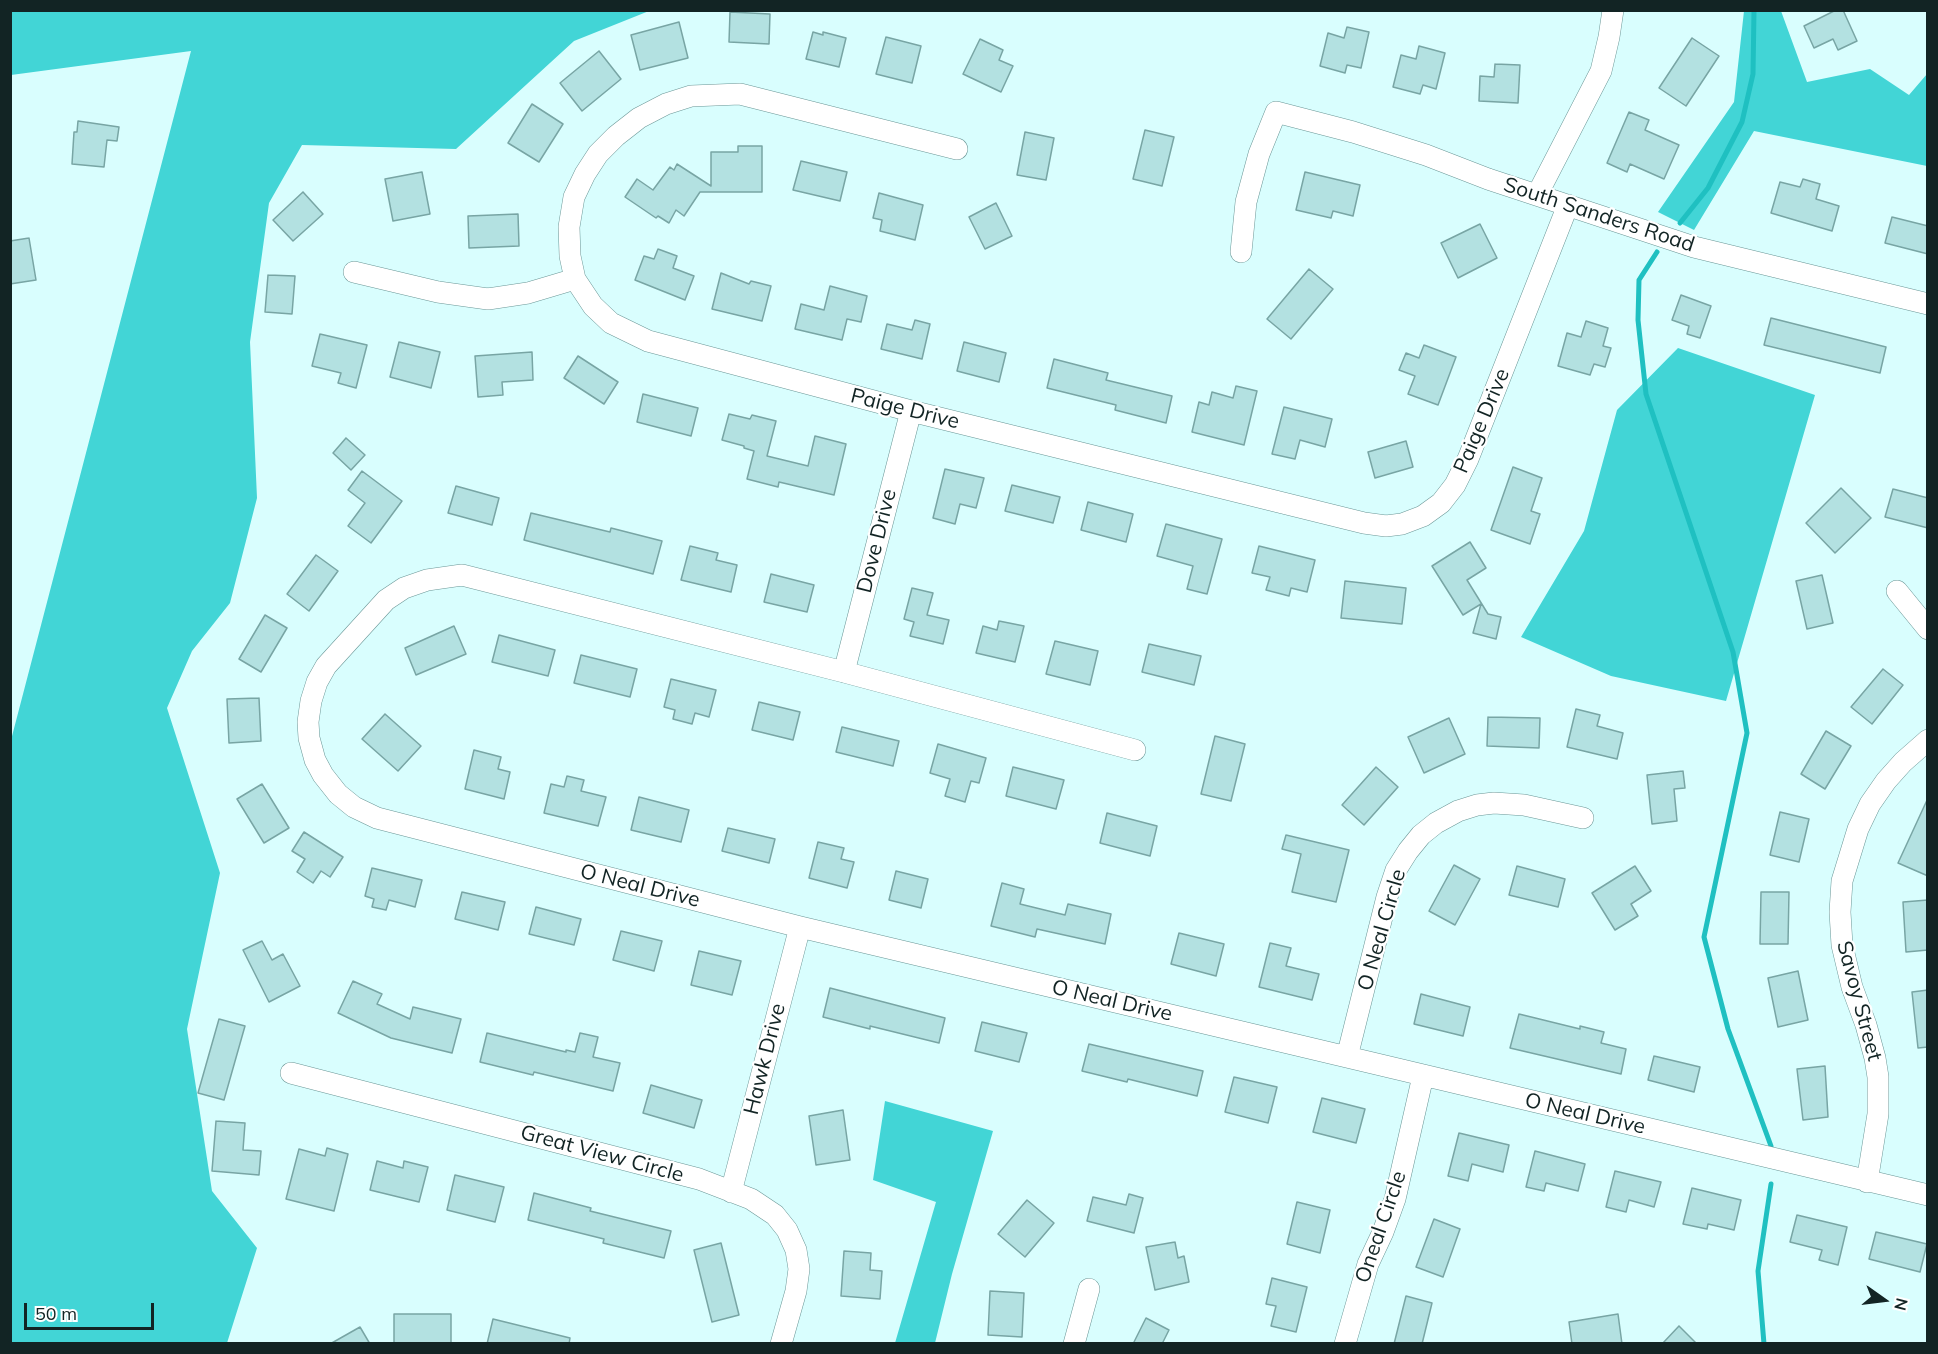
<!DOCTYPE html>
<html>
<head>
<meta charset="utf-8">
<style>
  body { margin:0 }
  #map { position:relative; width:1938px; height:1354px; overflow:hidden; background:#d9fefe; font-family:Mulish,sans-serif }
  canvas { display:block }
  .frame { position:absolute; inset:0; border:12px solid #122424; pointer-events:none }
  .north { position:absolute; left:1854px; top:1270px; width:60px; height:60px; -webkit-text-stroke:4px #fff; paint-order:stroke; rotate:104deg; font-size:16px; font-weight:700; line-height:24px; text-align:center; color:#122424 }
  .north::after { content:''; display:block; margin:auto; width:21px; height:27px; background:#122424; clip-path:polygon(50% 0,100% 100%,50% 72%,0 100%) }
  .scale { position:absolute; left:24px; top:1303px; width:130px; height:27px; box-sizing:border-box; border:3px solid #122424; border-top:0; padding-left:8px; font-size:18px; line-height:21px; white-space:nowrap; color:#122424; -webkit-text-stroke:4px #fff; paint-order:stroke }
</style>
</head>
<body>
<div id="map">
<canvas width="1938" height="1354"></canvas>
<div class="frame"></div>
<div class="north">N</div>
<div class="scale">50 m</div>
</div>
<script>
const c = document.querySelector('canvas').getContext('2d');
c.lineJoin = 'round';
function fillPath(path, color) { c.fillStyle = color; c.fill(path, 'evenodd'); }
const toPath = rows => new Path2D(rows.map(r => 'M' + r).join(''));
function stroke(path, color, width, dash) { c.strokeStyle = color; c.lineWidth = width; c.lineCap = dash ? 'butt' : 'round'; c.setLineDash(dash || []); c.stroke(path); }
function write(font, color, halo, rows, align = 'center') {
  c.font = font + ' Mulish,sans-serif'; c.lineWidth = 4.5; c.setLineDash([]); c.textBaseline = 'middle'; c.strokeStyle = halo; c.fillStyle = color; for (const [text, x, y, turn = 0] of rows) {
    c.save(); c.translate(x, y); c.rotate((+turn || 0) * Math.PI / 180); c.textAlign = isNaN(turn) ? turn : align; if (halo) c.strokeText(text, 0, 0); c.fillText(text, 0, 0); c.restore();
  }
}
const forest = toPath([
  [10,11,649,11,574,41,456,149,302,145,269,203,250,342,257,498,230,603,192,651,167,708,220,873,187,1029,212,1191,257,1248,227,1343,11,1343,11,740,191,51,11,75],
  [1744,11,1781,11,1807,82,1870,69,1909,95,1927,74,1927,166,1754,131,1694,230,1658,212,1734,102],
  [1678,348,1815,395,1726,701,1611,676,1521,637,1584,531,1617,410],
  [885,1101,993,1131,952,1274,935,1343,895,1343,936,1202,873,1180]
]);
const stream = toPath([
  [1680,223,1708,188,1742,122,1753,74,1754,10],
  [1657,252,1639,280,1638,320,1646,394,1733,652,1747,733,1704,937,1728,1029,1771,1146],
  [1764,1344,1758,1271,1771,1184]
]);
const building = toPath([
  [1836,10,1843,10,1857,41,1838,50,1833,39,1814,48,1804,26,1836,10],
  [730,12,770,14,769,44,729,42,730,12],
  [679,22,688,58,640,70,631,35,679,22],
  [1347,27,1369,32,1361,68,1347,65,1345,73,1320,66,1328,33,1344,38,1347,27],
  [813,32,823,35,823,32,846,38,839,67,806,59,813,32],
  [886,37,921,46,912,83,876,74,886,37],
  [1692,38,1719,56,1686,106,1659,88,1692,38],
  [980,39,1003,50,999,60,1013,66,1001,92,963,74,980,39],
  [1419,46,1445,53,1436,89,1423,85,1420,94,1393,87,1401,55,1416,59,1419,46],
  [599,51,621,79,582,111,560,83,599,51],
  [1495,64,1520,65,1518,103,1479,101,1480,76,1494,77,1495,64],
  [532,104,563,124,539,162,508,143,532,104],
  [1629,112,1649,120,1645,130,1679,145,1664,179,1630,164,1627,172,1607,163,1629,112],
  [78,121,119,127,117,141,107,140,104,167,72,164,74,132,77,132,78,121],
  [1145,130,1174,137,1162,186,1133,179,1145,130],
  [1025,132,1054,138,1046,180,1017,175,1025,132],
  [738,146,762,146,762,192,700,192,684,216,676,210,669,223,658,216,656,218,625,197,637,179,653,190,670,167,674,170,677,164,711,186,711,152,738,152,738,146],
  [801,161,847,172,840,201,793,190,801,161],
  [422,172,430,214,393,221,385,179,422,172],
  [1305,172,1360,185,1353,216,1333,211,1331,218,1296,210,1305,172],
  [1803,179,1820,184,1816,199,1839,206,1832,231,1771,213,1780,182,1800,187,1803,179],
  [303,192,323,214,293,241,273,220,303,192],
  [879,193,923,205,915,240,880,231,882,220,873,218,879,193],
  [996,203,1012,236,985,249,969,217,996,203],
  [518,214,519,246,469,248,468,216,518,214],
  [1892,217,1928,226,1928,254,1885,243,1892,217],
  [1480,224,1497,258,1458,278,1441,243,1480,224],
  [29,238,36,280,10,284,10,241,29,238],
  [658,249,677,256,673,268,694,276,685,300,635,280,644,256,654,259,658,249],
  [1309,269,1333,289,1291,339,1267,319,1309,269],
  [721,273,749,284,751,281,771,286,762,321,712,309,721,273],
  [268,275,295,276,292,314,265,312,268,275],
  [830,286,867,296,861,322,847,319,842,340,795,329,801,304,824,310,830,286],
  [1681,295,1711,306,1700,338,1687,334,1689,326,1672,320,1681,295],
  [1771,318,1886,347,1880,373,1764,345,1771,318],
  [915,320,930,324,922,359,881,349,887,324,912,330,915,320],
  [1586,321,1608,328,1603,346,1611,348,1605,367,1594,364,1590,375,1558,366,1567,333,1581,337,1586,321],
  [320,334,367,345,356,388,338,383,341,373,312,366,320,334],
  [399,342,440,352,431,388,390,377,399,342],
  [964,342,1006,353,999,382,957,371,964,342],
  [1424,345,1456,357,1438,405,1408,394,1415,376,1399,370,1406,353,1419,358,1424,345],
  [532,352,533,380,502,382,503,395,478,397,475,356,532,352],
  [578,356,618,382,604,404,564,378,578,356],
  [1054,359,1108,373,1106,380,1172,396,1166,423,1115,410,1116,405,1047,388,1054,359],
  [1236,386,1257,391,1244,445,1192,432,1199,402,1209,405,1212,392,1233,398,1236,386],
  [643,394,698,408,691,436,637,422,643,394],
  [1284,407,1332,419,1325,447,1300,440,1295,459,1272,454,1284,407],
  [729,414,750,419,752,415,776,421,767,456,808,466,815,436,846,444,834,495,779,482,778,487,747,479,754,451,744,448,744,446,722,440,729,414],
  [346,438,365,455,351,470,333,453,346,438],
  [1406,441,1413,467,1375,478,1368,452,1406,441],
  [1513,467,1542,478,1531,511,1540,514,1530,544,1491,530,1513,467],
  [945,469,984,478,976,508,960,504,955,524,933,518,945,469],
  [362,471,402,501,371,543,348,526,365,503,348,490,362,471],
  [1012,485,1060,497,1053,523,1005,511,1012,485],
  [456,486,499,498,492,525,448,513,456,486],
  [1841,488,1871,518,1835,553,1806,523,1841,488],
  [1893,489,1928,498,1928,528,1885,517,1893,489],
  [1088,502,1133,514,1126,542,1081,530,1088,502],
  [531,513,610,532,611,528,662,541,653,574,524,540,531,513],
  [1166,524,1222,539,1207,594,1187,589,1193,566,1157,556,1166,524],
  [1470,542,1486,568,1467,580,1488,614,1501,617,1496,639,1473,633,1481,604,1463,615,1432,566,1470,542],
  [690,546,718,553,716,560,737,565,731,592,681,580,690,546],
  [1259,546,1315,560,1307,592,1291,588,1289,596,1266,590,1270,577,1252,573,1259,546],
  [316,555,338,571,309,611,287,594,316,555],
  [771,574,814,585,807,612,764,602,771,574],
  [1822,575,1833,623,1807,629,1796,581,1822,575],
  [1345,581,1406,588,1402,624,1341,618,1345,581],
  [912,588,933,593,927,615,949,620,943,644,910,636,914,622,904,619,912,588],
  [265,615,287,628,261,672,239,659,265,615],
  [999,621,1024,626,1015,662,976,653,983,626,997,630,999,621],
  [454,626,466,654,416,675,405,648,454,626],
  [499,635,555,650,548,676,492,662,499,635],
  [1055,641,1098,651,1090,685,1046,674,1055,641],
  [1149,644,1201,656,1194,685,1142,672,1149,644],
  [581,655,637,669,630,697,574,683,581,655],
  [1883,669,1903,685,1872,724,1851,707,1883,669],
  [671,679,716,690,709,717,695,713,692,724,673,719,675,710,664,707,671,679],
  [259,698,261,741,229,743,227,699,259,698],
  [759,702,800,712,793,740,752,730,759,702],
  [1576,709,1600,715,1597,726,1623,733,1617,759,1567,747,1576,709],
  [385,714,421,746,398,771,362,739,385,714],
  [1488,717,1540,718,1539,748,1487,746,1488,717],
  [1449,718,1465,754,1424,773,1408,737,1449,718],
  [842,727,899,741,893,766,836,752,842,727],
  [1826,731,1851,746,1825,789,1801,774,1826,731],
  [1215,736,1245,744,1231,801,1201,794,1215,736],
  [938,744,986,758,979,783,971,781,965,802,945,796,950,779,930,773,938,744],
  [474,750,501,757,498,769,510,772,504,799,465,789,474,750],
  [1013,767,1064,780,1056,809,1006,796,1013,767],
  [1376,767,1398,787,1364,825,1342,805,1376,767],
  [1683,771,1685,788,1674,789,1677,821,1652,824,1647,775,1683,771],
  [567,776,584,780,581,791,606,797,598,826,544,813,551,784,564,787,567,776],
  [262,784,289,828,264,843,237,799,262,784],
  [639,797,689,810,681,842,631,830,639,797],
  [1928,798,1928,876,1898,863,1928,798],
  [1780,812,1809,819,1799,862,1770,855,1780,812],
  [1107,813,1157,826,1150,856,1100,843,1107,813],
  [728,828,775,839,769,863,722,851,728,828],
  [304,832,343,857,330,877,321,871,313,883,297,872,305,859,292,851,304,832],
  [1286,835,1349,850,1336,902,1292,892,1301,854,1282,849,1286,835],
  [818,842,844,848,841,859,854,862,847,888,809,878,818,842],
  [1454,865,1480,879,1455,925,1429,911,1454,865],
  [1517,866,1565,879,1558,907,1509,895,1517,866],
  [1635,866,1651,891,1631,904,1638,916,1615,930,1592,893,1635,866],
  [372,868,422,880,415,907,389,900,386,910,372,907,374,899,365,896,372,868],
  [896,871,928,879,921,908,889,900,896,871],
  [1002,883,1024,889,1020,904,1065,915,1068,904,1111,914,1105,944,1037,929,1035,937,991,926,1002,883],
  [462,892,505,902,498,930,455,919,462,892],
  [1761,892,1789,892,1788,944,1760,944,1761,892],
  [1928,900,1928,950,1906,952,1903,902,1928,900],
  [536,907,581,919,574,945,529,934,536,907],
  [621,931,662,941,654,971,613,960,621,931],
  [1179,933,1224,944,1216,976,1171,964,1179,933],
  [262,941,272,960,283,954,300,986,269,1002,243,950,262,941],
  [1270,943,1291,948,1286,966,1319,974,1312,1000,1259,987,1270,943],
  [699,951,741,961,732,995,691,985,699,951],
  [1798,971,1808,1020,1778,1027,1768,978,1798,971],
  [353,981,382,994,377,1004,410,1019,413,1007,461,1019,452,1053,391,1038,338,1013,353,981],
  [830,988,945,1018,939,1043,870,1026,870,1029,823,1017,830,988],
  [1928,990,1928,1047,1918,1048,1912,992,1928,990],
  [1421,994,1470,1007,1463,1036,1414,1024,1421,994],
  [1519,1014,1580,1029,1580,1026,1604,1032,1601,1043,1626,1049,1621,1074,1510,1048,1519,1014],
  [219,1019,245,1026,224,1100,198,1093,219,1019],
  [982,1022,1027,1033,1019,1062,975,1051,982,1022],
  [487,1033,566,1052,566,1050,575,1052,580,1033,598,1037,593,1057,620,1063,613,1091,534,1072,533,1075,480,1062,487,1033],
  [1089,1044,1203,1071,1197,1096,1128,1079,1127,1082,1082,1071,1089,1044],
  [1654,1056,1700,1067,1694,1092,1648,1080,1654,1056],
  [1825,1066,1828,1117,1803,1120,1797,1069,1825,1066],
  [1234,1077,1277,1087,1268,1123,1225,1112,1234,1077],
  [651,1085,702,1100,694,1128,643,1113,651,1085],
  [1322,1098,1365,1109,1356,1143,1313,1132,1322,1098],
  [843,1110,850,1160,816,1165,809,1116,843,1110],
  [216,1121,245,1123,243,1150,261,1151,259,1175,212,1171,216,1121],
  [1459,1133,1509,1145,1503,1172,1472,1164,1468,1181,1448,1176,1459,1133],
  [327,1148,348,1154,334,1211,286,1199,299,1149,325,1156,327,1148],
  [1535,1151,1585,1164,1578,1191,1546,1183,1544,1191,1526,1187,1535,1151],
  [377,1161,403,1168,404,1161,428,1167,419,1202,370,1190,377,1161],
  [1615,1171,1661,1182,1654,1207,1629,1200,1626,1212,1606,1207,1615,1171],
  [455,1175,504,1187,495,1222,447,1210,455,1175],
  [1692,1188,1741,1200,1734,1230,1708,1224,1707,1229,1683,1224,1692,1188],
  [534,1193,591,1208,590,1211,671,1231,664,1258,603,1243,604,1239,528,1220,534,1193],
  [1129,1194,1143,1198,1134,1233,1087,1221,1093,1197,1126,1205,1129,1194],
  [1027,1200,1054,1223,1025,1257,998,1234,1027,1200],
  [1297,1202,1330,1210,1320,1253,1287,1244,1297,1202],
  [1797,1215,1847,1227,1838,1265,1819,1260,1822,1250,1790,1242,1797,1215],
  [1434,1219,1460,1229,1443,1277,1416,1267,1434,1219],
  [1876,1232,1927,1244,1920,1272,1869,1259,1876,1232],
  [1175,1242,1178,1258,1184,1256,1189,1282,1155,1290,1146,1247,1175,1242],
  [721,1243,739,1315,712,1322,694,1250,721,1243],
  [844,1251,871,1253,870,1270,882,1271,880,1299,841,1296,844,1251],
  [1272,1278,1307,1287,1296,1332,1271,1326,1276,1306,1266,1304,1272,1278],
  [990,1291,1024,1293,1022,1337,988,1335,990,1291],
  [1406,1296,1432,1303,1422,1344,1394,1344,1406,1296],
  [394,1314,451,1314,451,1344,394,1344,394,1314],
  [1618,1314,1622,1344,1572,1344,1569,1322,1618,1314],
  [1146,1318,1169,1330,1162,1344,1133,1344,1146,1318],
  [493,1319,570,1338,569,1344,487,1344,493,1319],
  [1679,1326,1697,1344,1662,1344,1679,1326],
  [360,1327,370,1344,330,1344,360,1327]
]);
const minor = toPath([
  [957,149,740,94,691,96,666,104,639,118,616,136,598,154,585,174,574,197,569,227,570,256,575,279,593,306,611,323,648,341,911,411,1364,523,1386,526,1402,524,1423,516,1441,503,1455,485,1468,459,1568,205],
  [1537,195,1601,71,1609,37,1613,10],
  [1241,252,1246,202,1259,154,1276,112,1353,132,1426,155,1488,179,1694,247,1928,304],
  [354,272,438,292,488,299,528,293,575,279],
  [1897,591,1928,629],
  [844,672,911,411],
  [1135,750,844,672,462,575,427,580,404,588,386,600,326,666,317,682,311,701,308,722,309,738,315,760,323,775,338,794,354,807,377,818,800,927,1928,1195],
  [1347,1057,1387,897,1396,870,1408,851,1421,835,1436,823,1458,811,1477,805,1494,803,1524,805,1583,818],
  [291,1073,699,1179,751,1199,775,1215,787,1230,796,1250,799,1269,796,1291,781,1344],
  [1867,1182,1878,1114,1878,1077,1875,1058,1866,1025,1852,987,1842,945,1840,912,1842,881,1858,829,1870,804,1886,781,1903,762,1928,740],
  [731,1192,800,927],
  [1074,1344,1089,1289],
  [1345,1344,1368,1264,1383,1232,1395,1199,1423,1076]
]);
const streetNames = [
  ["South Sanders Road",1599,215,18],
  ["Paige Drive",905,409,14],
  ["Paige Drive",1482,421,-67],
  ["Dove Drive",877,541,-76],
  ["O Neal Drive",640,886,14],
  ["O Neal Circle",1382,930,-74],
  ["O Neal Drive",1112,1001,13],
  ["Savoy Street",1859,1001,75],
  ["Hawk Drive",765,1059,-76],
  ["O Neal Drive",1585,1114,13],
  ["Great View Circle",602,1154,15],
  ["Oneal Circle",1381,1227,-71]
];
fillPath(forest, '#42d5d6');
stroke(stream, '#1fc0c1', 5);
fillPath(building, '#b3e1e1');
stroke(building, '#78a5a4', 1.5);
stroke(minor, '#6b9797', 22);
stroke(minor, '#fff', 21);
write('21px', '#122424', '#fff', streetNames);
</script>
</body>
</html>
